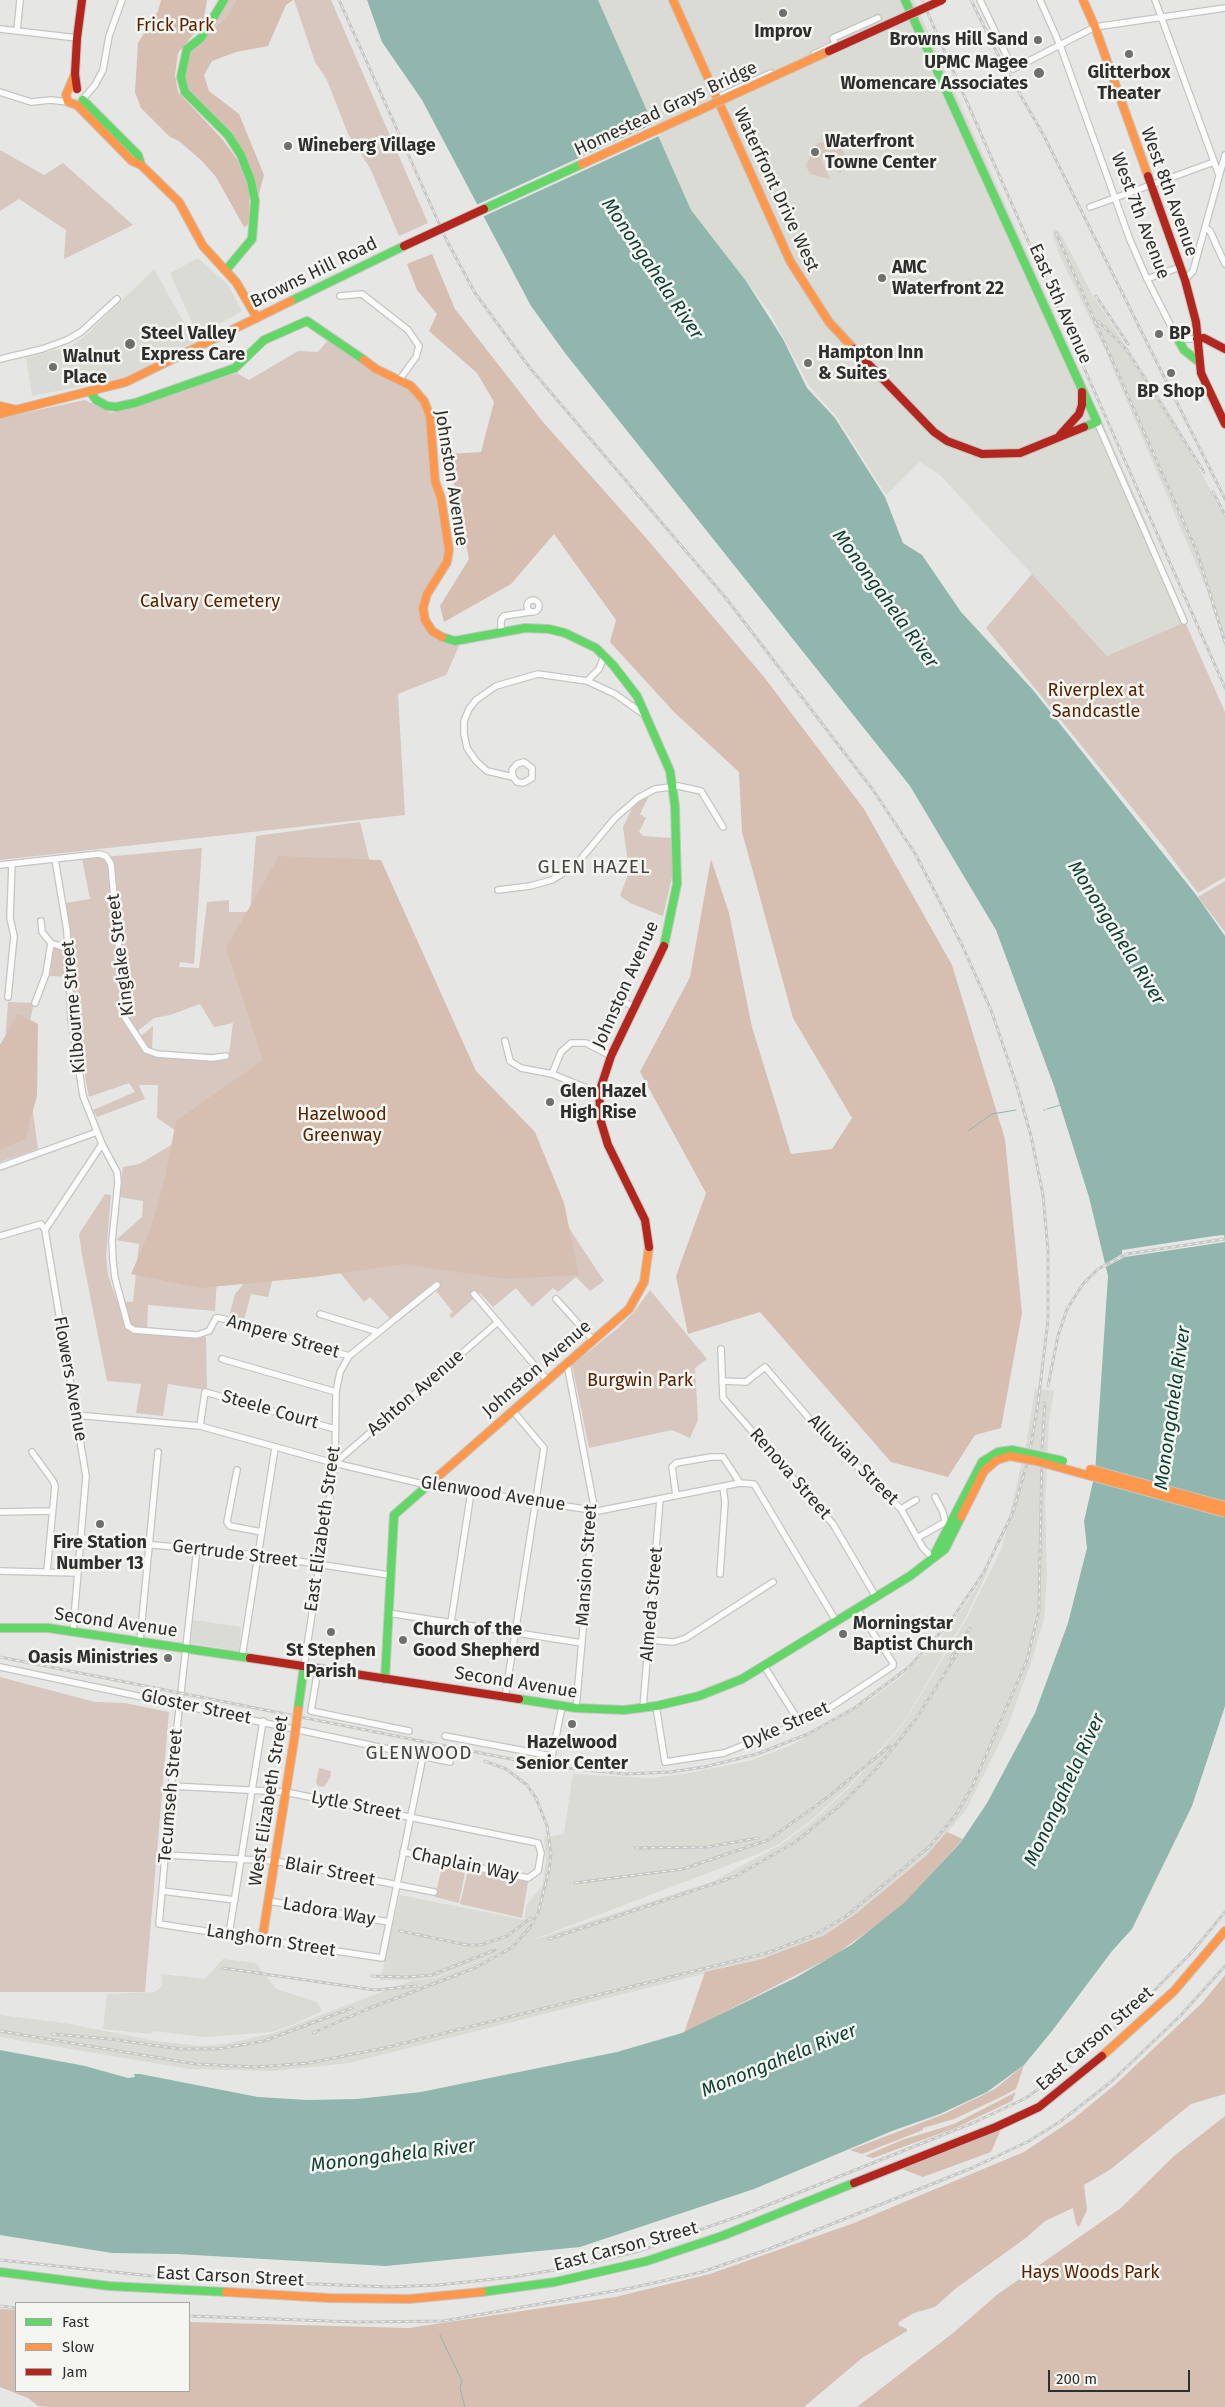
<!DOCTYPE html>
<html>
<head>
<meta charset="utf-8">
<style>
  body { margin:0 }
  #map { position:relative; width:1225px; height:2407px; overflow:hidden; background:#e6e7e5; font-family:"Fira Sans",sans-serif }
  canvas { display:block }
  .legend { position:absolute; left:15px; top:2302px; width:175px; height:90px; box-sizing:border-box; background:#f5f5f1; border:1px solid #a6a6a3; margin:0; padding:6px 9px; list-style:none; font-size:15px; color:#2f302e }
  .legend li { display:flex; align-items:center; gap:10px; height:25px }
  .legend b { width:25px; border:1px solid #a6a6a3 }
  .scale { position:absolute; left:1048px; top:2370px; width:142px; height:22px; box-sizing:border-box; border:2px solid #2f302e; border-top:0; padding-left:6px; font-size:15px; line-height:18px; white-space:nowrap; color:#2f302e; -webkit-text-stroke:4px #f5f5f1; paint-order:stroke }
</style>
</head>
<body>
<div id="map">
<canvas width="1225" height="2407"></canvas>
<ul class="legend">
<li><b style="height:6px;background:#63d668"></b>Fast</li>
<li><b style="height:6px;background:#ff974d"></b>Slow</li>
<li><b style="height:6px;background:#b3261e"></b>Jam</li>
</ul>
<div class="scale">200 m</div>
</div>
<script>
const c = document.querySelector('canvas').getContext('2d');
c.lineJoin = 'round';
function fillPath(path, color) { c.fillStyle = color; c.fill(path, 'evenodd'); }
const toPath = rows => new Path2D(rows.map(r => 'M' + r).join(''));
function stroke(path, color, width, dash) { c.strokeStyle = color; c.lineWidth = width; c.lineCap = dash ? 'butt' : 'round'; c.setLineDash(dash || []); c.stroke(path); }
function write(font, color, halo, rows, align = 'center') {
  c.font = font + ' "Fira Sans",sans-serif'; c.lineWidth = 5; c.setLineDash([]); c.textBaseline = 'middle'; c.strokeStyle = halo; c.fillStyle = color; for (const [text, x, y, turn = 0] of rows) {
    c.save(); c.translate(x, y); c.rotate((+turn || 0) * Math.PI / 180); c.textAlign = isNaN(turn) ? turn : align; if (halo) c.strokeText(text, 0, 0); c.fillText(text, 0, 0); c.restore();
  }
}
const built = toPath([
  [598,0,914,0,1101,418,1146,521,1185,622,1107,656,940,475,920,462,886,495,836,416,810,387,769,311,691,210],
  [1054,228,1061,234,1093,296,1175,422,1225,518,1225,648,1207,590,1106,352,1060,256,1053,235],
  [198,258,228,285,242,311,198,336,170,273],
  [154,269,195,342,122,378,32,396,26,358,71,346,84,337],
  [1035,1389,1054,1391,1049,1421,1045,1506,1047,1576,1044,1619,1032,1660,1007,1728,966,1810,927,1856,868,1906,825,1935,759,1960,349,2063,272,2071,189,2069,0,2037,0,2015,64,2023,156,2041,200,2046,226,2044,274,2033,413,1980,436,1978,517,1946,436,1977,406,1980,380,1980,400,1895,524,1920,527,1904,542,1886,546,1861,544,1837,564,1834,573,1774,650,1778,684,1774,749,1761,790,1746,870,1700,901,1677,939,1640,968,1601,990,1566,966,1617,903,1723,848,1787,809,1822,779,1844,755,1855,527,1942,714,1881,780,1845,809,1824,849,1788,904,1723,966,1620,1002,1548,1027,1440],
  [193,1620,241,1627,239,1651,191,1643],
  [223,1959,256,1963,276,1989,317,2002,322,2011,294,2024,272,2032,204,2037,154,2031,150,2034,103,2029,107,1994,155,1992,162,1986,161,1974,205,1979]
]);
const green = toPath([
  [228,0,236,0,226,18,207,31],
  [294,0,331,0,428,223,399,236,370,168,348,134,327,80,315,62],
  [821,142,843,150,846,157,840,174,830,155,821,159,830,179,810,174,806,166,816,144],
  [0,150,44,175,63,163,133,225,64,259,66,230,19,199,0,211],
  [328,340,377,375,412,391,421,403,426,417,430,443,430,475,438,501,445,555,439,571,421,597,420,617,430,635,439,641,459,646,446,675,398,694,405,815,0,860,0,418,85,400,111,413,237,373,249,380,298,351,318,352],
  [1032,574,1107,656,1185,622,1225,712,1225,877,1198,893,1163,846,986,628],
  [650,794,640,814,646,818,639,832,643,836,671,838,673,873,663,916,630,903,620,896,629,872,623,827,633,806],
  [360,822,395,964,604,1281,590,1291,576,1277,558,1292,553,1288,532,1307,516,1288,493,1307,480,1293,452,1318,449,1315,453,1312,436,1291,395,1324,370,1297,364,1302,327,1257,280,1252,268,1297,251,1294,244,1320,229,1316,235,1294,242,1286,253,1251,219,1248,215,1311,148,1305,147,1334,206,1337,207,1390,168,1384,163,1416,136,1413,141,1384,107,1381,82,1255,79,1234,105,1194,111,1195,106,1256,108,1275,117,1301,133,1302,139,1244,116,1240,142,1217,143,1201,119,1197,123,1167,139,1164,185,1137,157,1118,158,1085,139,1085,145,1099,97,1117,93,1110,135,1092,129,1083,89,1097,79,1046,72,977,50,976,53,947,72,954,65,903,90,899,82,859,202,848,194,964,180,962,179,967,199,968,207,902,229,900,229,912,250,912,256,836],
  [200,1004,214,1027,233,1023,229,1054,164,1053,152,1050,153,1026,137,1039,134,1034,154,1018,170,1015],
  [1225,881,1225,932,1198,897],
  [8,1002,34,1003,24,1047,38,1149,0,1162,0,1044,5,1044],
  [650,1290,707,1359,695,1368,698,1420,690,1438,672,1430,589,1448,572,1365,618,1328,634,1312],
  [0,1677,95,1702,125,1703,169,1712,145,1992,0,1992],
  [319,1768,331,1771,330,1778,324,1787,318,1786,316,1782],
  [443,1862,466,1867,459,1903,435,1897],
  [468,1870,528,1882,522,1918,460,1904]
]);
const forest = toPath([
  [161,0,207,0,203,23,178,53,175,75,178,92,223,140,244,169,249,190,250,218,247,226,244,227,216,177,202,161,179,141,170,137,141,108,135,92,138,43,158,11],
  [236,0,293,0,286,5,268,46,236,52,212,61,204,75,209,91,239,114,264,175,258,198,246,157,236,141,192,97,187,89,184,75,190,52,207,32,226,18],
  [432,254,455,309,543,422,647,539,764,677,864,809,952,965,1005,1139,1022,1313,1001,1428,975,1435,948,1477,891,1462,760,1312,688,1334,676,1276,706,1193,640,1072,690,977,711,859,729,913,752,1027,791,1154,832,1149,852,1118,793,1018,742,832,739,772,674,712,610,642,616,620,554,534,511,584,444,622,440,606,469,559,448,454,481,452,494,402,477,373,429,331,437,314,417,290,407,264],
  [279,856,381,860,476,1071,535,1132,564,1203,579,1275,506,1279,403,1264,315,1277,201,1288,131,1274,150,1230,165,1178,176,1121,263,1060,226,948],
  [18,1014,38,1024,37,1096,25,1139,0,1149,0,1045],
  [947,1832,963,1839,900,1908,835,1955,684,2033,705,1972,759,1960,825,1935,857,1913,926,1856],
  [1225,1975,1225,2094,1191,2104,1111,2169,1084,2185,1087,2210,1079,2227,1076,2224,1073,2208,1045,2221,1027,2237,955,2289,935,2307,914,2313,899,2322,898,2325,907,2329,907,2331,862,2358,804,2407,49,2407,38,2406,28,2398,0,2387,0,2309,16,2310,16,2391,189,2391,189,2322,409,2328,615,2297,710,2274,854,2223,1024,2152,1072,2120,1116,2084,1203,2002],
  [1024,2065,1016,2089,1001,2097,954,2119,923,2128,923,2130,862,2154,850,2150,944,2114,995,2089],
  [1016,2092,1012,2101,955,2128,873,2158,865,2156,902,2140,954,2124],
  [1225,2116,1225,2407,857,2407,953,2333,998,2294,1121,2208,1174,2156],
  [1001,2129,991,2152,923,2177,902,2169]
]);
const water = toPath([
  [367,0,598,0,691,210,746,281,783,339,807,388,835,418,885,497,903,543,922,555,961,612,1033,690,1197,896,1225,936,1225,1706,1192,1806,1132,1929,1112,1951,1052,2031,1024,2065,987,2092,940,2114,892,2131,754,2189,580,2247,386,2266,177,2254,112,2253,0,2235,0,2050,85,2066,128,2078,135,2077,134,2074,140,2074,258,2097,307,2100,357,2099,421,2092,617,2052,682,2033,797,1977,851,1945,904,1903,961,1842,987,1803,1035,1713,1068,1623,1087,1548,1084,1521,1095,1473,1108,1276,1089,1197,1054,1086,996,930,910,786,565,353,531,306,422,100,382,42]
]);
const pier = toPath([
  [655,123,661,135,585,170,480,218,474,206],
  [1214,1236,1224,1235,1225,1242,1125,1257,1104,1268,1103,1265,1122,1254,1122,1250]
]);
const stream = toPath([
  [1047,1109,1061,1105],
  [1044,1110,1045,1110],
  [968,1131,992,1114,1016,1110],
  [440,2335,462,2381,460,2388,465,2407]
]);
const street = toPath([
  [980,0,1013,69,1095,27,1225,8],
  [1040,0,1060,45,1130,240,1147,279,1174,332,1183,339,1197,339],
  [1155,0,1219,175],
  [0,29,77,38],
  [17,31,20,0],
  [814,54,835,44,833,38,878,18],
  [0,92,31,102,51,100,68,102],
  [721,96,771,73],
  [83,99,95,85,103,70,109,36,122,0],
  [1090,207,1214,162],
  [1205,227,1210,231,1225,264],
  [1147,279,1180,267],
  [1185,280,1193,271,1225,155],
  [340,296,362,294,408,330,419,346,416,357,400,379],
  [0,359,42,349,67,340,81,332,117,299],
  [1097,422,1184,621],
  '527 606a6 6 0 1 1 12 0a6 6 0 1 1-12 0Z',
  [501,633,501,620,504,616,530,612],
  [587,681,599,669,604,656],
  [513,777,512,770,517,764,524,762,532,768,532,778,523,783,517,782,513,777,487,771,476,761,467,748,464,734,464,721,469,709,476,700,496,686,538,674,587,681,615,694,646,716],
  [55,859,67,931,71,1018,83,1096,102,1144,117,1172,118,1182,112,1241,113,1261,115,1278,128,1326,134,1330,197,1335,209,1331,216,1318,220,1318,349,1356],
  [0,865,99,854,106,856,111,864,125,1018,146,1050,157,1054,212,1058,226,1056],
  [498,890,530,886,552,880,571,868,580,860,615,818,638,798,655,789,678,786,701,791,723,827],
  [41,921,42,932,51,943,68,949],
  [8,997,14,936,10,918,12,864],
  [617,998,634,1007],
  [35,1003,46,974,51,943],
  [505,1041,510,1061,521,1068,552,1074,599,1093],
  [552,1074,561,1052,571,1043,586,1043,611,1056],
  [0,1167,97,1132],
  [0,1236,41,1224,45,1230],
  [474,1294,547,1380],
  [556,1299,593,1340],
  [320,1314,378,1332],
  [721,1349,723,1398,833,1524,876,1597],
  [222,1359,336,1392],
  [564,1365,568,1369,594,1506,576,1708],
  [722,1381,746,1382,765,1367,814,1424,901,1509,923,1548,933,1558],
  [75,1415,200,1426,330,1462,427,1485,598,1511,740,1483,754,1484,836,1621],
  [200,1426,205,1392,335,1429],
  [32,1452,53,1481,55,1486,47,1571],
  [335,1463,498,1322],
  [237,1470,227,1522,230,1526,262,1532],
  [676,1495,672,1467,676,1463,711,1457,723,1457,740,1483],
  [901,1509,916,1500],
  [0,1512,52,1511],
  [81,1538,258,1555,389,1575],
  [917,1538,945,1522,943,1512,935,1497],
  [197,1548,175,1746,159,1924,382,1958,423,1756],
  [0,1571,78,1573],
  [720,1574,725,1502,723,1487],
  [388,1613,582,1643],
  [451,1622,471,1492],
  [73,1631,86,1476,45,1230,102,1144],
  [649,1640,674,1642,686,1638,773,1582],
  [140,1641,158,1452],
  [242,1657,275,1448],
  [304,1666,335,1463,336,1392,340,1372,349,1356,437,1285],
  [764,1666,800,1723],
  [0,1667,450,1762],
  [318,1669,311,1711,409,1731],
  [505,1698,544,1448,513,1411],
  [656,1706,665,1762,724,1753,800,1723,831,1707,893,1666,893,1663,857,1609],
  [643,1708,660,1499],
  [445,1736,552,1756,562,1707],
  [172,1786,285,1792,538,1843,541,1853,538,1871,528,1878,403,1852],
  [166,1855,275,1861,434,1892],
  [162,1891,235,1900],
  [269,1901,389,1922],
  [229,1934,263,1721]
]);
const fast = toPath([
  [224,0,201,38,187,49,181,77,185,92,228,135,241,155,251,181,255,201,252,239,226,270],
  [905,0,1097,422,1084,427],
  [83,100,138,155,141,165],
  [484,209,582,164],
  [291,301,404,246],
  [1174,332,1184,350,1199,362],
  [90,391,96,400,107,406,116,407,135,403,235,368,264,340,307,321,364,360],
  [442,637,455,641,525,628,549,629,565,633,596,648,613,665,637,696,670,771,675,806,677,884,664,946],
  [935,1553,982,1462,998,1452,1012,1450],
  [0,1628,48,1628,250,1658],
  [385,1679,394,1515,426,1487],
  [519,1699,576,1708,624,1710,656,1706,699,1696,742,1679,910,1576,945,1549,961,1517],
  [298,1710,304,1666],
  [0,2272,109,2286,226,2292],
  [482,2292,555,2282,647,2261,722,2236,854,2183]
]);
const slow = toPath([
  [673,0,790,261,829,322,854,349],
  [1083,0,1095,27,1148,176],
  [75,74,66,95,68,102,77,105,132,161,141,165,179,202,203,246,236,282,257,318],
  [364,360,376,369,411,386,424,401,430,416,435,481,441,498,449,550,447,562,427,594,423,608,425,620,432,631,442,637],
  [0,406,13,409],
  [0,414,126,382,291,301],
  [426,1487,629,1309,644,1282,649,1247],
  [961,1517,984,1471,997,1460,1010,1456],
  [262,1940,295,1734],
  [1102,2056,1174,1991,1225,1931],
  [226,2292,329,2298,409,2299,482,2292]
]);
const jam = toPath([
  [77,89,75,74,77,38,82,0],
  [1148,176,1185,280,1196,322,1201,373,1225,424],
  [1197,339,1204,338,1225,349],
  [854,349,934,432,947,441,982,454,1020,453,1084,427],
  [1060,435,1079,414,1082,405,1082,392],
  [649,1247,645,1220,608,1145,601,1122,599,1093,611,1056,664,946],
  [250,1658,519,1699],
  [854,2183,996,2127,1039,2107,1102,2056]
]);
const rail = toPath([
  [922,0,1225,688],
  [971,0,1001,61,1044,136,1225,499],
  [1056,233,1197,552,1225,642],
  [1096,296,1128,344],
  [1098,321,1127,350,1204,472],
  [1213,492,1225,515],
  [1048,1386,1058,1336,1067,1309,1083,1284,1098,1269,1127,1254,1225,1239],
  [0,1657,546,1766,626,1774,670,1772,704,1767,757,1754,808,1734,856,1707,909,1667,950,1622,984,1572,1013,1512,1029,1457,1038,1403,1048,1320,1048,1251,1043,1195,1031,1136,1015,1080,991,1010,962,945,916,855,873,790,725,597,530,368,475,293,446,239,339,0],
  [951,1658,970,1628],
  [635,1848,707,1847,758,1838],
  [575,1883,683,1869,768,1840,824,1800,890,1746],
  [400,1931,467,1945,480,1945,507,1936,531,1918],
  [549,1939,734,1877,794,1843,843,1803,877,1768,916,1719,957,1654],
  [223,1968,375,1990,416,1986],
  [372,1976,407,1977,432,1975,495,1950],
  [0,2031,196,2064,256,2067,309,2063,384,2048,767,1953,812,1936,844,1918,930,1846,957,1813,973,1785,1027,1660,1039,1610,1042,1449,1045,1403],
  [313,2033,365,2010,475,1968,513,1947,530,1927,538,1913,549,1871,551,1853,547,1826,536,1798,527,1785,506,1769,485,1761],
  [52,2034,110,2039,180,2049,218,2049,264,2041,352,2008],
  [0,2260,171,2278,389,2287,438,2285,513,2277,573,2267,636,2252,748,2213,975,2122,1026,2098,1077,2061,1145,2000,1192,1952,1225,1912],
  [0,2306,16,2308],
  [189,2316,357,2322,443,2321,631,2288,702,2272,769,2249,972,2168,1029,2141,1061,2121,1112,2081,1181,2015,1225,1966]
]);
const fastBridge = toPath([
  [1012,1450,1063,1461]
]);
const slowBridge = toPath([
  [582,164,829,51],
  [1010,1456,1036,1461,1225,1513],
  [1090,1469,1225,1506],
  [295,1734,298,1710]
]);
const jamBridge = toPath([
  [829,51,942,0],
  [404,246,484,209]
]);
const markers = [
  [783,13,5,"#6f706e"],
  [1038,40,5,"#6f706e"],
  [1129,54,5,"#6f706e"],
  [1039,73,6,"#6f706e"],
  [288,146,5,"#6f706e"],
  [815,152,5,"#6f706e"],
  [882,278,5,"#6f706e"],
  [1159,334,5,"#6f706e"],
  [130,344,6,"#6f706e"],
  [808,363,5,"#6f706e"],
  [53,367,5,"#6f706e"],
  [1171,373,5,"#6f706e"],
  [550,1102,5,"#6f706e"],
  [100,1524,5,"#6f706e"],
  [331,1632,5,"#6f706e"],
  [843,1634,5,"#6f706e"],
  [403,1640,5,"#6f706e"],
  [168,1658,5,"#6f706e"],
  [572,1724,5,"#6f706e"]
];
const parkNames = [
  ["Frick Park",175,26],
  ["Calvary Cemetery",210,602],
  ["Riverplex at",1096,691],
  ["Sandcastle",1096,712],
  ["Hazelwood",342,1115],
  ["Greenway",342,1136],
  ["Burgwin Park",640,1381],
  ["Hays Woods Park",1090,2273]
];
const poiNames = [
  ["Improv",783,32,"center"],
  ["Browns Hill Sand",1028,40,"right"],
  ["UPMC Magee",1028,63,"right"],
  ["Womencare Associates",1028,84,"right"],
  ["Glitterbox",1129,73,"center"],
  ["Theater",1129,94,"center"],
  ["Waterfront",825,142],
  ["Towne Center",825,163],
  ["Wineberg Village",298,146],
  ["AMC",892,268],
  ["Waterfront 22",892,289],
  ["Steel Valley",141,334],
  ["Express Care",141,355],
  ["BP",1169,334],
  ["Hampton Inn",818,353],
  ["& Suites",818,374],
  ["Walnut",63,357],
  ["Place",63,378],
  ["BP Shop",1171,392,"center"],
  ["Glen Hazel",560,1092],
  ["High Rise",560,1113],
  ["Fire Station",100,1543,"center"],
  ["Number 13",100,1564,"center"],
  ["Morningstar",853,1624],
  ["Baptist Church",853,1645],
  ["Church of the",413,1630],
  ["Good Shepherd",413,1651],
  ["St Stephen",331,1651,"center"],
  ["Parish",331,1672,"center"],
  ["Oasis Ministries",158,1658,"right"],
  ["Hazelwood",572,1743,"center"],
  ["Senior Center",572,1764,"center"]
];
const streetNames = [
  ["Homestead Grays Bridge",666,109,-25],
  ["Waterfront Drive West",776,190,65],
  ["West 8th Avenue",1169,192,70],
  ["West 7th Avenue",1140,216,69],
  ["Browns Hill Road",314,273,-26],
  ["East 5th Avenue",1060,304,66],
  ["Johnston Avenue",451,478,81],
  ["Kinglake Street",121,955,-97],
  ["Johnston Avenue",626,985,-66],
  ["Kilbourne Street",74,1007,-95],
  ["Ampere Street",283,1337,16],
  ["Johnston Avenue",537,1369,-41],
  ["Flowers Avenue",70,1379,80],
  ["Ashton Avenue",416,1393,-41],
  ["Steele Court",270,1410,16],
  ["Alluvian Street",853,1460,45],
  ["Renova Street",790,1474,49],
  ["Glenwood Avenue",493,1494,9],
  ["East Elizabeth Street",323,1529,-82],
  ["Gertrude Street",235,1554,7],
  ["Mansion Street",587,1565,-86],
  ["Almeda Street",652,1604,-85],
  ["Second Avenue",116,1623,8],
  ["Second Avenue",516,1683,9],
  ["Gloster Street",196,1707,12],
  ["Dyke Street",786,1726,-24],
  ["Tecumseh Street",171,1796,-85],
  ["West Elizabeth Street",269,1801,-81],
  ["Lytle Street",356,1806,11],
  ["Chaplain Way",465,1865,12],
  ["Blair Street",330,1872,11],
  ["Ladora Way",329,1912,10],
  ["Langhorn Street",271,1941,9],
  ["East Carson Street",1095,2039,-41],
  ["East Carson Street",626,2247,-15],
  ["East Carson Street",230,2277,3]
];
const waterNames = [
  ["Monongahela River",652,269,56],
  ["Monongahela River",885,599,54],
  ["Monongahela River",1116,933,58],
  ["Monongahela River",1173,1408,-82],
  ["Monongahela River",1065,1790,-65],
  ["Monongahela River",779,2061,-22],
  ["Monongahela River",393,2156,-7]
];
const neighbourhoodNames = [
  ["GLEN HAZEL",594,868],
  ["GLENWOOD",419,1754]
];
fillPath(built, '#d9dbd4');
fillPath(green, '#d7c7be');
fillPath(forest, '#d6beb1');
fillPath(water, '#90b6ad');
fillPath(pier, '#e6e7e5');
stroke(stream, '#90b6ad', 1);
stroke(street, '#c4c5c3', 8);
stroke(fast, '#c4c5c3', 10);
stroke(slow, '#c4c5c3', 10);
stroke(jam, '#c4c5c3', 10);
stroke(street, '#fbfbfb', 5.5);
stroke(fast, '#63d668', 8);
stroke(slow, '#ff974d', 8);
stroke(jam, '#b3261e', 8);
stroke(rail, '#c7c8c6', 3);
stroke(rail, '#f5f5f1', 1, [4]);
stroke(fastBridge, '#c4c5c3', 10, []);
stroke(slowBridge, '#c4c5c3', 10, []);
stroke(jamBridge, '#c4c5c3', 10, []);
stroke(fastBridge, '#63d668', 8);
stroke(slowBridge, '#ff974d', 8);
stroke(jamBridge, '#b3261e', 8);
for (const [x, y, r, color] of markers) { const dot = new Path2D(); dot.arc(x, y, r, 0, 2 * Math.PI); c.fillStyle = color; c.fill(dot); stroke(dot, '#f5f5f1', 2); }
write('18px', '#582300', '#f5f5f1', parkNames);
write('bold 18px', '#2f302e', '#f5f5f1', poiNames, 'left');
write('18px', '#2f302e', '#f5f5f1', streetNames);
write('italic 19px', '#0e4038', '#f5f5f1', waterNames);
c.letterSpacing = '1px';
write('19px', '#454643', '#f5f5f1', neighbourhoodNames);
c.letterSpacing = '0px';
</script>
</body>
</html>
